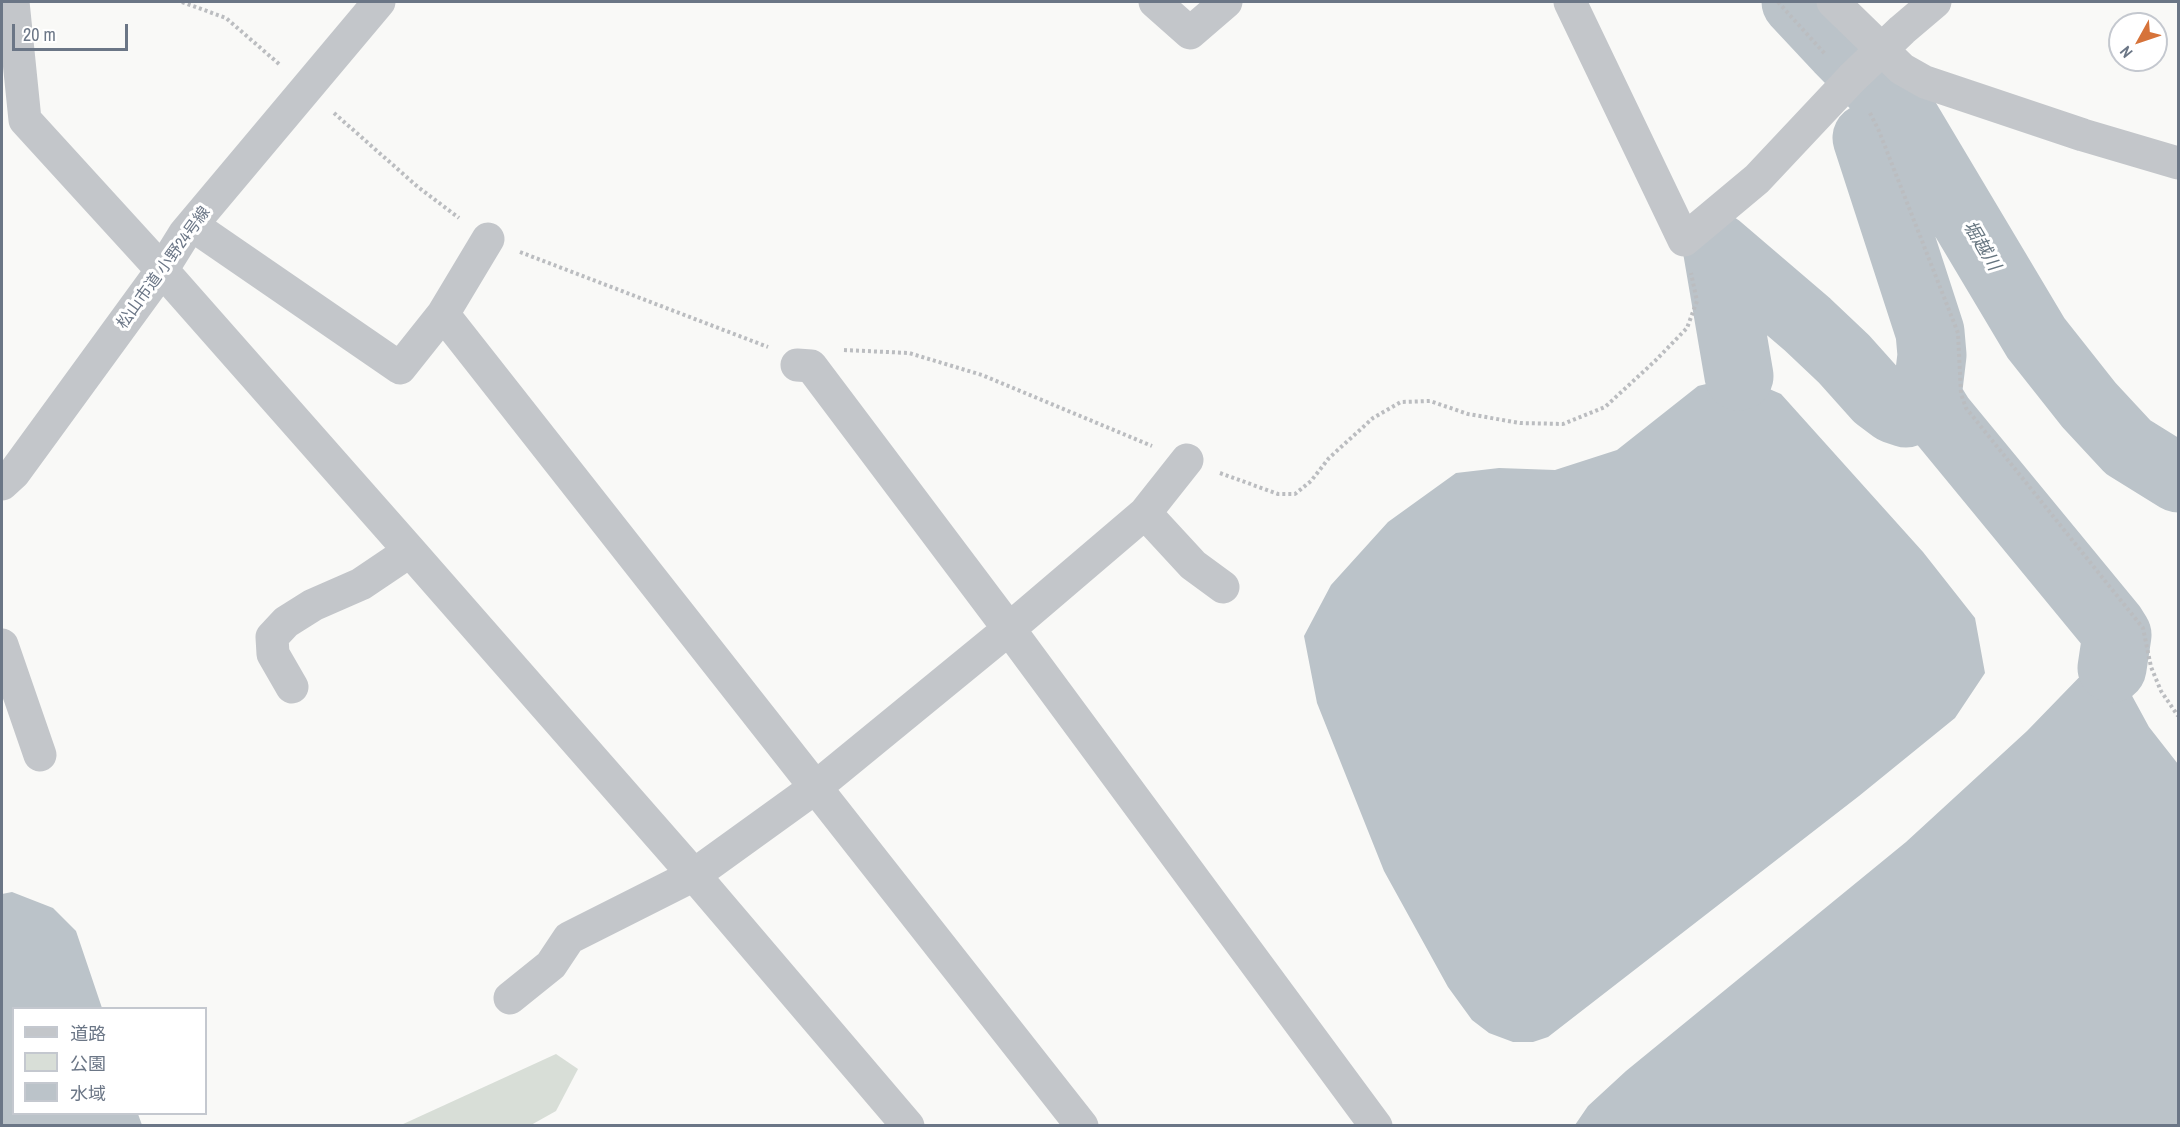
<!DOCTYPE html>
<html>
<head>
<meta charset="utf-8">
<style>
  body { margin:0 }
  #map { position:relative; width:2180px; height:1127px; overflow:hidden; background:#f9f9f7; font-family:"Archivo Narrow","Noto Sans JP",sans-serif }
  canvas { display:block }
  .frame { position:absolute; inset:0; border:3px solid #6b7686; pointer-events:none }
  .legend { position:absolute; left:12px; top:1007px; width:195px; height:108px; box-sizing:border-box; background:#fff; border:2px solid #c4c8cf; margin:0; padding:8px 10px; list-style:none; font-size:18px; color:#6b7686 }
  .legend li { display:flex; align-items:center; gap:12px; height:30px }
  .legend b { width:30px; border:2px solid #c4c8cf }
  .north { position:absolute; left:2108px; top:12px; width:60px; height:60px; box-sizing:border-box; background:#fff; border:2px solid #c4c8cf; border-radius:50%; rotate:230deg; font-size:16px; font-weight:700; line-height:24px; text-align:center; color:#6b7686 }
  .north::after { content:''; display:block; margin:auto; width:21px; height:27px; background:#d6733a; clip-path:polygon(50% 0,100% 100%,50% 72%,0 100%) }
  .scale { position:absolute; left:12px; top:24px; width:116px; height:27px; box-sizing:border-box; border:3px solid #6b7686; border-top:0; padding-left:8px; font-size:18px; line-height:21px; white-space:nowrap; color:#6b7686; -webkit-text-stroke:4px #fff; paint-order:stroke }
</style>
</head>
<body>
<div id="map">
<canvas width="2180" height="1127"></canvas>
<div class="frame"></div>
<ul class="legend">
<li><b style="height:8px;background:#c3c6ca"></b>道路</li>
<li><b style="height:16px;background:#d8ded7"></b>公園</li>
<li><b style="height:16px;background:#bbc3c9"></b>水域</li>
</ul>
<div class="north">N</div>
<div class="scale">20 m</div>
</div>
<script>
const c = document.querySelector('canvas').getContext('2d');
c.lineJoin = 'round';
function fillPath(path, color) { c.fillStyle = color; c.fill(path, 'evenodd'); }
const toPath = rows => new Path2D(rows.map(r => 'M' + r).join(''));
function stroke(path, color, width, dash) { c.strokeStyle = color; c.lineWidth = width; c.lineCap = dash ? 'butt' : 'round'; c.setLineDash(dash || []); c.stroke(path); }
function write(font, color, halo, rows, align = 'center') {
  c.font = font + ' "Archivo Narrow","Noto Sans JP",sans-serif'; c.lineWidth = 6; c.setLineDash([]); c.textBaseline = 'middle'; c.strokeStyle = halo; c.fillStyle = color; for (const [text, x, y, turn = 0] of rows) {
    c.save(); c.translate(x, y); c.rotate((+turn || 0) * Math.PI / 180); c.textAlign = isNaN(turn) ? turn : align; if (halo) c.strokeText(text, 0, 0); c.fillText(text, 0, 0); c.restore();
  }
}
const green = toPath([
  [556,1054,578,1069,556,1111,531,1125,401,1125]
]);
const water = toPath([
  [1739,376,1781,394,1923,552,1975,618,1985,673,1955,718,1859,796,1548,1037,1533,1042,1513,1042,1489,1033,1472,1020,1448,987,1384,871,1317,703,1304,636,1331,585,1388,522,1456,473,1499,468,1555,470,1617,450,1698,386],
  [2092,664,2118,670,2149,727,2178,764,2178,1125,1575,1125,1588,1106,1626,1071,1906,842,2027,731],
  [12,892,53,908,76,931,102,1008,14,1008,14,1114,138,1114,142,1125,2,1125,2,894]
]);
const river = toPath([
  [1796,2,1839,48,1900,110,2036,338,2089,405,2128,447,2178,478],
  [1867,138,1930,332,1932,355,1927,397,1940,418,2112,627,2117,635,2112,668],
  [1739,376,1717,247,1807,324,1844,359,1878,397,1894,409,1906,413,1916,409,1927,397]
]);
const path = toPath([
  [182,2,226,18,279,64],
  [1778,2,1825,54],
  [334,113,418,187,459,218],
  [1870,113,1879,131,1958,333,1961,394,1966,408,2143,628,2151,667,2161,691,2178,716],
  [520,252,768,347],
  [844,350,909,353,982,375,1152,446],
  [1220,473,1278,494,1295,494,1311,481,1329,458,1373,418,1401,402,1430,401,1468,414,1520,423,1563,424,1605,407,1655,361,1687,328,1697,301,1691,273]
]);
const minor = toPath([
  [13,2,25,120,162,270,410,551,694,875,908,1126],
  [1155,2,1190,33,1226,2],
  [1570,2,1684,240,1757,179,1852,78,1902,30,1935,2],
  [1833,2,1902,69,1925,82,2083,135,2178,163],
  [192,225,400,368,443,314,488,239],
  [443,314,1082,1126],
  [797,365,811,366,1009,629,1376,1126],
  [2,484,14,473,162,270,185,233,379,2],
  [1145,513,1187,460],
  [2,645,40,755],
  [292,687,273,654,272,637,286,622,313,605,361,584,410,551],
  [510,998,551,965,569,938,694,875,816,787,1009,629,1145,513,1193,565,1223,587]
]);
const streetNames = [
  ["松山市道 小野24号線",164,268,-54]
];
const waterNames = [
  ["堀越川",1981,246,59]
];
fillPath(green, '#d8ded7');
fillPath(water, '#bbc3c9');
stroke(river, '#bbc3c9', 69);
stroke(path, '#bbbdc0', 4, [3, 3]);
stroke(minor, '#c3c6ca', 33);
write('16px', '#6b7686', '#fff', streetNames);
write('italic 18px', '#677680', '#fff', waterNames);
</script>
</body>
</html>
